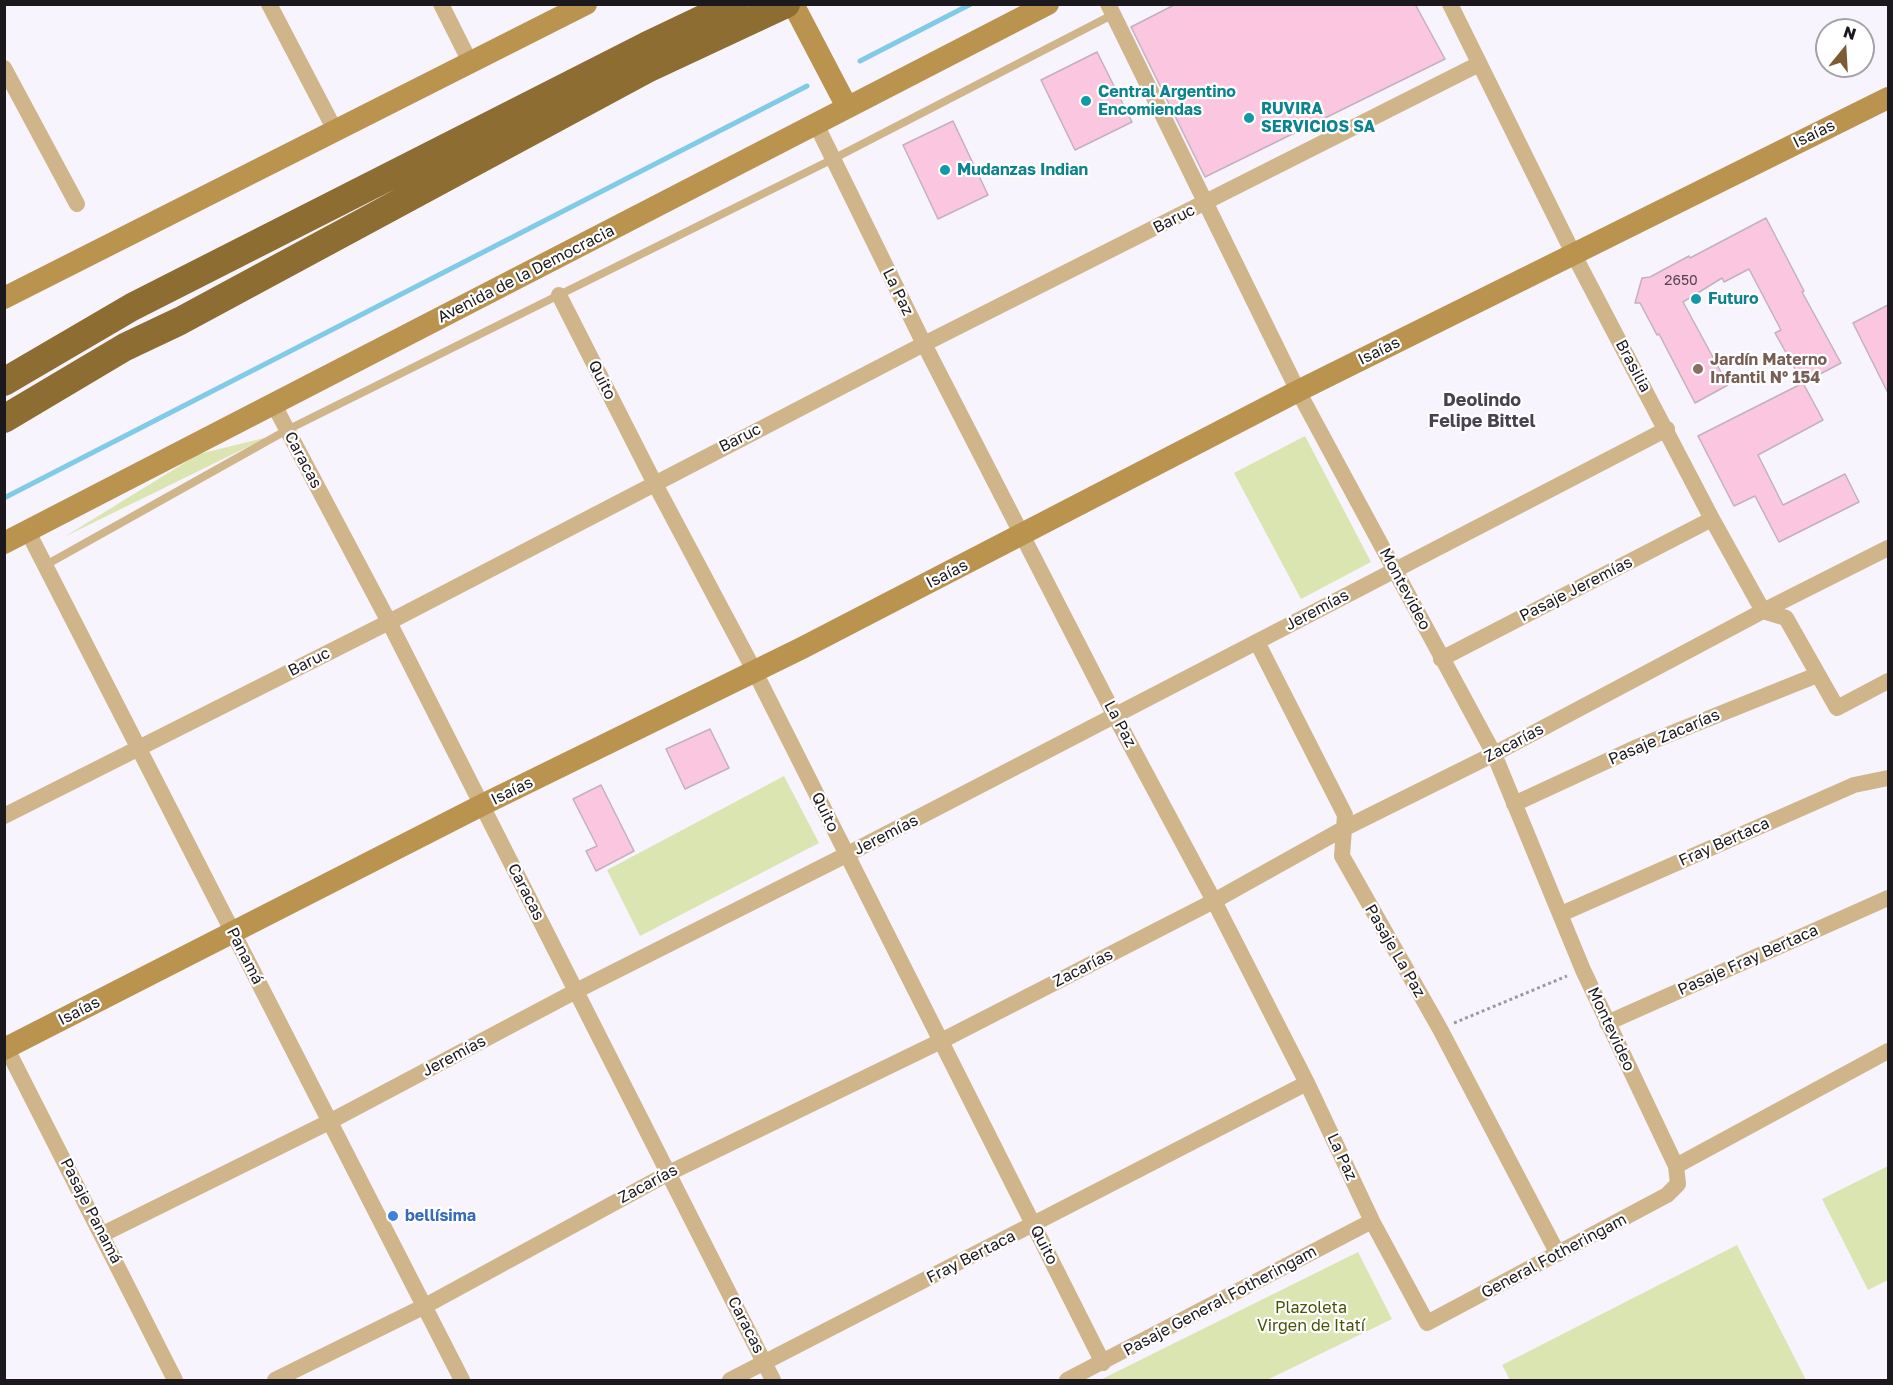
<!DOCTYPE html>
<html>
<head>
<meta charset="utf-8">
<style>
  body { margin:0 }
  #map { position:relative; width:1893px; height:1385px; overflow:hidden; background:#f8f4fd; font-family:"Golos Text",sans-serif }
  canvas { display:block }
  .frame { position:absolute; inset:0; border:6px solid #1b181e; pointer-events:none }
  .north { position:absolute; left:1815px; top:18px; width:60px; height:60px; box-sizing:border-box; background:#fff; border:2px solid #a4a3a5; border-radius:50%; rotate:18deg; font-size:16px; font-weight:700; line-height:24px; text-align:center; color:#1b181e }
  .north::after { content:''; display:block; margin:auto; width:21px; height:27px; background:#7c5c32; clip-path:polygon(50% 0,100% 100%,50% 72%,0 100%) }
</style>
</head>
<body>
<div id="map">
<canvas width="1893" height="1385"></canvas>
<div class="frame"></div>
<div class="north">N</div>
</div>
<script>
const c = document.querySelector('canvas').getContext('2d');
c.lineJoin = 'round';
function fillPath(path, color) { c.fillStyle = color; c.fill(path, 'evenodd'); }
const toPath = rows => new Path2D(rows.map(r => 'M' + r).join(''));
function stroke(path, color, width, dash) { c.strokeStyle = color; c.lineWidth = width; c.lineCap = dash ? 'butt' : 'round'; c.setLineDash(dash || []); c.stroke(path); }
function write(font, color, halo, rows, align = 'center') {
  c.font = font + ' "Golos Text",sans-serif'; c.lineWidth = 4.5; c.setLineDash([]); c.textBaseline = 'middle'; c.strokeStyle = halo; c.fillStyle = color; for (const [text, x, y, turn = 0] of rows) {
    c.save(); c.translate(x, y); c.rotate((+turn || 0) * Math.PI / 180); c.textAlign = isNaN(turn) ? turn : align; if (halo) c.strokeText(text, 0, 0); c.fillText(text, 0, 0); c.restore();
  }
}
const green = toPath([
  [1305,436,1371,562,1301,599,1234,473],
  [268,437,64,537,199,454],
  [784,776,819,843,640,936,607,870],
  [1888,1166,1888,1280,1868,1290,1822,1199],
  [1737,1245,1806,1380,1510,1380,1502,1365],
  [1358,1252,1392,1319,1267,1380,1100,1380]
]);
const stream = toPath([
  [860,61,971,4],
  [4,498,807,86]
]);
const building = toPath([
  [1176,4,1415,4,1445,59,1205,177,1131,27,1176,4],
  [1097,52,1132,122,1075,150,1041,80,1097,52],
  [953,121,988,195,938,219,903,145,953,121],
  [1766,218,1804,291,1802,292,1841,363,1803,383,1775,333,1781,330,1749,269,1724,282,1722,278,1683,302,1728,385,1695,403,1659,334,1657,335,1640,303,1635,303,1642,278,1650,277,1689,256,1690,258,1766,218],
  [1888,305,1888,393,1853,323,1888,305],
  [1803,383,1823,420,1758,455,1783,505,1845,474,1859,502,1779,542,1755,496,1734,506,1698,436,1803,383],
  [710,729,729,768,685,789,666,749,710,729],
  [601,785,634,851,596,871,586,851,597,846,573,799,601,785]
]);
const path = toPath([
  [1454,1023,1567,976]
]);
const lane = toPath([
  [44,566,287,430,833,159,1112,15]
]);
const street = toPath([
  [269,4,336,132],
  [441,4,470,62],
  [1450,4,1574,255,1712,519,1763,611,1786,618,1837,708,1888,681],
  [4,68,77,204],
  [816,124,924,344,1115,716,1214,901,1307,1083,1372,1221,1427,1323,1667,1195,1678,1184,1676,1166,1583,970,1494,754,1298,391,1108,4],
  [559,295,654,482,755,672,1103,1363],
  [274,405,389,622,773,1380],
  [28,532,462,1380],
  [1257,642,1345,815,1342,856,1440,1029,1558,1254],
  [1441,659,1712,519],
  [1514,804,1635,748,1817,675],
  [4,816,389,622,924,344,1479,64],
  [1561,914,1854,785,1888,778],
  [1607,1023,1888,898],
  [4,1043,175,1380],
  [1676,1166,1888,1051],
  [103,1234,329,1122,576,991,846,855,1667,429],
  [275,1380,425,1306,669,1173,943,1040,1214,901,1343,829,1494,754,1763,611,1888,548],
  [730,1380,1307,1083],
  [1067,1380,1372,1221]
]);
const secondary = toPath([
  [793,4,847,107],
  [4,298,586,4],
  [4,543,1048,4],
  [4,1049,482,805,802,648,1298,391,1888,98]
]);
const highway = toPath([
  [4,382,132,307,646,46,734,4],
  [4,419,125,347,180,321,649,68,786,4]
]);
const markers = [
  [1086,101,6,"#0f9aa8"],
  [1249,118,6,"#0f9aa8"],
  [945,170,6,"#0f9aa8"],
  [1696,299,6,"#0f9aa8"],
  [1698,369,6,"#8d6e63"],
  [393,1216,6,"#3f7fe0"]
];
const numberNames = [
  ["2650",1681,281]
];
const cultureNames = [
  ["Central Argentino",1098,92],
  ["Encomiendas",1098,110],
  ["RUVIRA",1261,109],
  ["SERVICIOS SA",1261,127],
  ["Mudanzas Indian",957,170],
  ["Futuro",1708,299]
];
const streetNames = [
  ["Isaías",1814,134,-26],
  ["Baruc",1174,219,-27],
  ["Avenida de la Democracia",526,274,-27],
  ["La Paz",898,292,64],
  ["Isaías",1379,351,-26],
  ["Brasilia",1633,366,62],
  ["Quito",602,380,63],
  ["Baruc",740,438,-27],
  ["Caracas",303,460,62],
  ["Isaías",947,574,-27],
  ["Montevideo",1405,589,62],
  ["Pasaje Jeremías",1576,589,-27],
  ["Jeremías",1317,610,-28],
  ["Baruc",309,662,-27],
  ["La Paz",1120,724,62],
  ["Pasaje Zacarías",1664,737,-23],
  ["Zacarías",1514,743,-28],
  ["Isaías",512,791,-26],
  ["Quito",825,812,64],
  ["Jeremías",886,835,-27],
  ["Fray Bertaca",1724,842,-24],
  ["Caracas",526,892,63],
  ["Pasaje La Paz",1395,951,60],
  ["Panamá",245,956,63],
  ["Pasaje Fray Bertaca",1748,960,-24],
  ["Zacarías",1083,968,-27],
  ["Isaías",79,1011,-27],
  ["Montevideo",1611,1029,65],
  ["Jeremías",454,1056,-28],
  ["La Paz",1342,1157,65],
  ["Zacarías",648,1184,-28],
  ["Pasaje Panamá",91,1211,63],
  ["Quito",1044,1245,63],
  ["General Fotheringam",1554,1256,-28],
  ["Fray Bertaca",971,1257,-27],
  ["Pasaje General Fotheringam",1220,1301,-28],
  ["Caracas",746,1325,63]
];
const educationNames = [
  ["Jardín Materno",1710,360],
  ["Infantil N° 154",1710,378]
];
const shopNames = [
  ["bellísima",405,1216]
];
const parkNames = [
  ["Plazoleta",1311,1308],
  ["Virgen de Itatí",1311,1326]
];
const neighbourhoodNames = [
  ["Deolindo",1482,400],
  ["Felipe Bittel",1482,421]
];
fillPath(green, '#dbe5b2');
stroke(stream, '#7fcbe8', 5);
fillPath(building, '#fbc6e0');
stroke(building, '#c3b2ba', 1.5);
stroke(path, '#9d9aa2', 3, [3, 3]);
stroke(lane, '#cfb589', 8);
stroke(street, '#cfb589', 16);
stroke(secondary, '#ba944f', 22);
stroke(highway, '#8d6d31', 28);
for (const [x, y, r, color] of markers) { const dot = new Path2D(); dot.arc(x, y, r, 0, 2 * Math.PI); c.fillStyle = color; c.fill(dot); stroke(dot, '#fff', 2); }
write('14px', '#53444e', null, numberNames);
write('bold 16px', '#0d838f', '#fff', cultureNames, 'left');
write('16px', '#1b181e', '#fff', streetNames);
write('bold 16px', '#785e54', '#fff', educationNames, 'left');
write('bold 16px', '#366cbe', '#fff', shopNames, 'left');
write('16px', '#495207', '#fff', parkNames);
write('bold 18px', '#48434f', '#fff', neighbourhoodNames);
</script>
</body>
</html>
